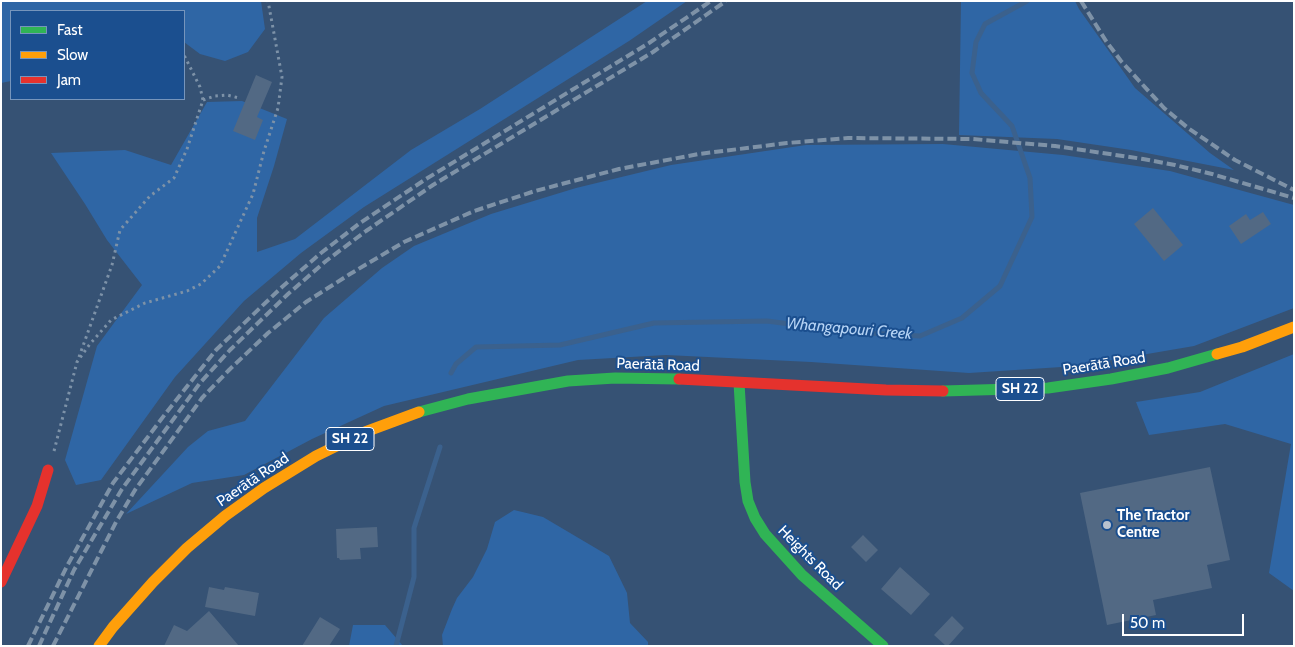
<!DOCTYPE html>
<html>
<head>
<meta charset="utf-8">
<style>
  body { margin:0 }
  #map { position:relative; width:1295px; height:647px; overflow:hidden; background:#365274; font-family:Cabin,sans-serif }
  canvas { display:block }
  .frame { position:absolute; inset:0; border:2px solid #fff; pointer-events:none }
  .legend { position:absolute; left:10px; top:10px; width:175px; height:90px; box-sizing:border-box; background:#1b4f8f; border:1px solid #7695bc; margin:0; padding:6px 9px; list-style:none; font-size:15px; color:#fff }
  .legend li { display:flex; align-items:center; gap:10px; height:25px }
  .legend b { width:25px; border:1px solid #7695bc }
  .scale { position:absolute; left:1122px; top:614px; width:122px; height:22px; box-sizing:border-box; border:2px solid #fff; border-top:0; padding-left:6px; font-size:15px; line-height:18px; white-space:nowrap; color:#fff; -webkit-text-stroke:4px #1b4f8f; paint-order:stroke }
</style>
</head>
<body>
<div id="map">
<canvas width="1295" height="647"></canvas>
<div class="frame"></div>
<ul class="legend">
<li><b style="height:6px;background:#30b455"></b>Fast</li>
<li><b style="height:6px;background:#ff9f0a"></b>Slow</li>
<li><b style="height:6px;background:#e5322d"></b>Jam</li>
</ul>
<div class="scale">50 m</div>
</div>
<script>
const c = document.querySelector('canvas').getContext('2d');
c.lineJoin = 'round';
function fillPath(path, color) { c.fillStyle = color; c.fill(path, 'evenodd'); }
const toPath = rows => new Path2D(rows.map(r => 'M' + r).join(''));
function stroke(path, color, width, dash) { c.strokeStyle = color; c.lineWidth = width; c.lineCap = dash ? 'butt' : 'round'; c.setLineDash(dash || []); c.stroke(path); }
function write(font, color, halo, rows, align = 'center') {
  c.font = font + ' Cabin,sans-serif'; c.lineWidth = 4; c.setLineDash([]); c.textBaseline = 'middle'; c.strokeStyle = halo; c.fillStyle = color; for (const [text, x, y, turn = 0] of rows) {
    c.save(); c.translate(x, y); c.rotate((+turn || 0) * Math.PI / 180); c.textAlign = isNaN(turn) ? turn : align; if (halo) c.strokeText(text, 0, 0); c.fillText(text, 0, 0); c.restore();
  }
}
const green = toPath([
  [1,1,261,1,265,29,248,52,225,61,200,54,184,42,184,11,11,11,11,81,1,83],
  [647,1,687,1,629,41,364,207,301,253,244,301,175,377,101,480,76,485,65,460,97,346,142,285,107,240,85,204,51,153,125,150,171,165,207,102,242,101,287,119,274,166,257,218,257,252,295,239,411,150,480,109],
  [961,1,1075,1,1079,9,1135,88,1210,153,1234,170,1131,150,1057,139,959,135],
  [943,144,1063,155,1170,171,1294,205,1294,308,1194,346,1077,366,969,373,811,362,666,355,578,360,384,406,312,439,244,475,192,483,126,514,188,447,208,431,245,421,324,318,382,268,414,246,491,214,576,188,671,165,806,145],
  [1294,354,1294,591,1269,573,1291,444,1225,424,1149,435,1136,402,1200,392],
  [514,510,543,517,609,556,627,593,630,623,648,642,648,646,443,646,442,635,452,609,457,598,473,577,487,549,495,522],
  [353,625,385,625,403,646,349,646]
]);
const stream = toPath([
  [451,373,456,364,476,347,560,345,654,323,767,321,851,332,920,336,962,318,1000,286,1032,217,1030,178,1012,126,981,93,972,73,976,42,985,24,1027,1],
  [396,646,414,577,414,528,440,447]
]);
const building = toPath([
  [256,75,272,82,257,117,263,120,255,140,233,131],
  [1153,208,1183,245,1164,261,1134,224],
  [1263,212,1271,224,1241,244,1229,226,1246,214,1250,220],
  [1210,467,1230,560,1207,565,1212,588,1153,600,1156,615,1107,625,1080,493],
  [377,527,378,547,360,548,361,559,340,560,339,558,337,558,336,529],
  [863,535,878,550,866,562,851,547],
  [900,567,930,594,911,615,881,589],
  [209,587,224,590,225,587,259,593,255,616,205,607],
  [209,611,239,646,164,646,174,625,187,631],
  [952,616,964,628,948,646,946,646,934,635],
  [320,617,340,629,329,646,302,646]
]);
const path = toPath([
  [203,100,215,96,227,95,239,98],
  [79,357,112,265,120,230,150,196,174,178,187,149,203,100,200,87,184,55],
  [54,451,77,362,90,344,111,320,145,303,187,291,201,284,220,266,253,194,264,151,278,108,282,77,268,1]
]);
const fast = toPath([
  [739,383,745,482,748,501,755,518,765,534,802,575,883,646],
  [943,391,1048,388,1111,379,1168,368,1217,354],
  [419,412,468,399,568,381,615,378,679,379]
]);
const slow = toPath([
  [1217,354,1242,347,1294,327],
  [99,646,113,627,153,582,187,548,225,516,264,488,316,456,365,432,419,412]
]);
const jam = toPath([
  [679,379,886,390,943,391],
  [1,582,37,506,48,470]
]);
const rail = toPath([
  [1081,1,1106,41,1121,61,1164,108,1188,128,1235,160,1294,190],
  [28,646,67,566,113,483,166,413,216,350,282,287,321,253,360,223,426,179,649,43,711,1],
  [39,646,74,570,122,489,200,383,230,350,288,294,326,261,366,231,433,185,653,52,726,1],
  [53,646,116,522,135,490,202,398,229,370,268,333,306,302,350,274,404,242,474,211,535,191,619,169,699,154,787,143,848,138,972,139,1055,146,1143,159,1175,165,1212,174,1294,198]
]);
const markers = [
  [1107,525,5,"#b9c2ce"]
];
const shields = [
  [1020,389,48],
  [350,439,48]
];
const shieldNames = [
  ["SH 22",1020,389],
  ["SH 22",350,439]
];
const streetNames = [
  ["Paerātā Road",1104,364,-9],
  ["Paerātā Road",658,365,2],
  ["Paerātā Road",253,480,-34],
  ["Heights Road",810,558,45]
];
const poiNames = [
  ["The Tractor",1117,516],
  ["Centre",1117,533]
];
const waterNames = [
  ["Whangapouri Creek",849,329,5]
];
fillPath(green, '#2f66a5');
stroke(stream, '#3b618d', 5);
fillPath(building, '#526984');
stroke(path, '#7d92a8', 3, [2.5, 4]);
stroke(fast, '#30b455', 11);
stroke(slow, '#ff9f0a', 11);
stroke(jam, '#e5322d', 11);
stroke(rail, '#7e92a7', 4, [9, 4]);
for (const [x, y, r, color] of markers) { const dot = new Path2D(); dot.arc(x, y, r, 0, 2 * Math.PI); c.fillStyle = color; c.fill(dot); stroke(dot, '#1b4f8f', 2); }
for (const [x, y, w] of shields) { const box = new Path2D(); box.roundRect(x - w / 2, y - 11.5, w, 23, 4); c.fillStyle = '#1b4f8f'; c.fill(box); stroke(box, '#fff', 1); }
write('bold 14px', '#fff', null, shieldNames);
write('15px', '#fff', '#1b4f8f', streetNames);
write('bold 15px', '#fff', '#1b4f8f', poiNames, 'left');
write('italic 16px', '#b5d3f5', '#1b4f8f', waterNames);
</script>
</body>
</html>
